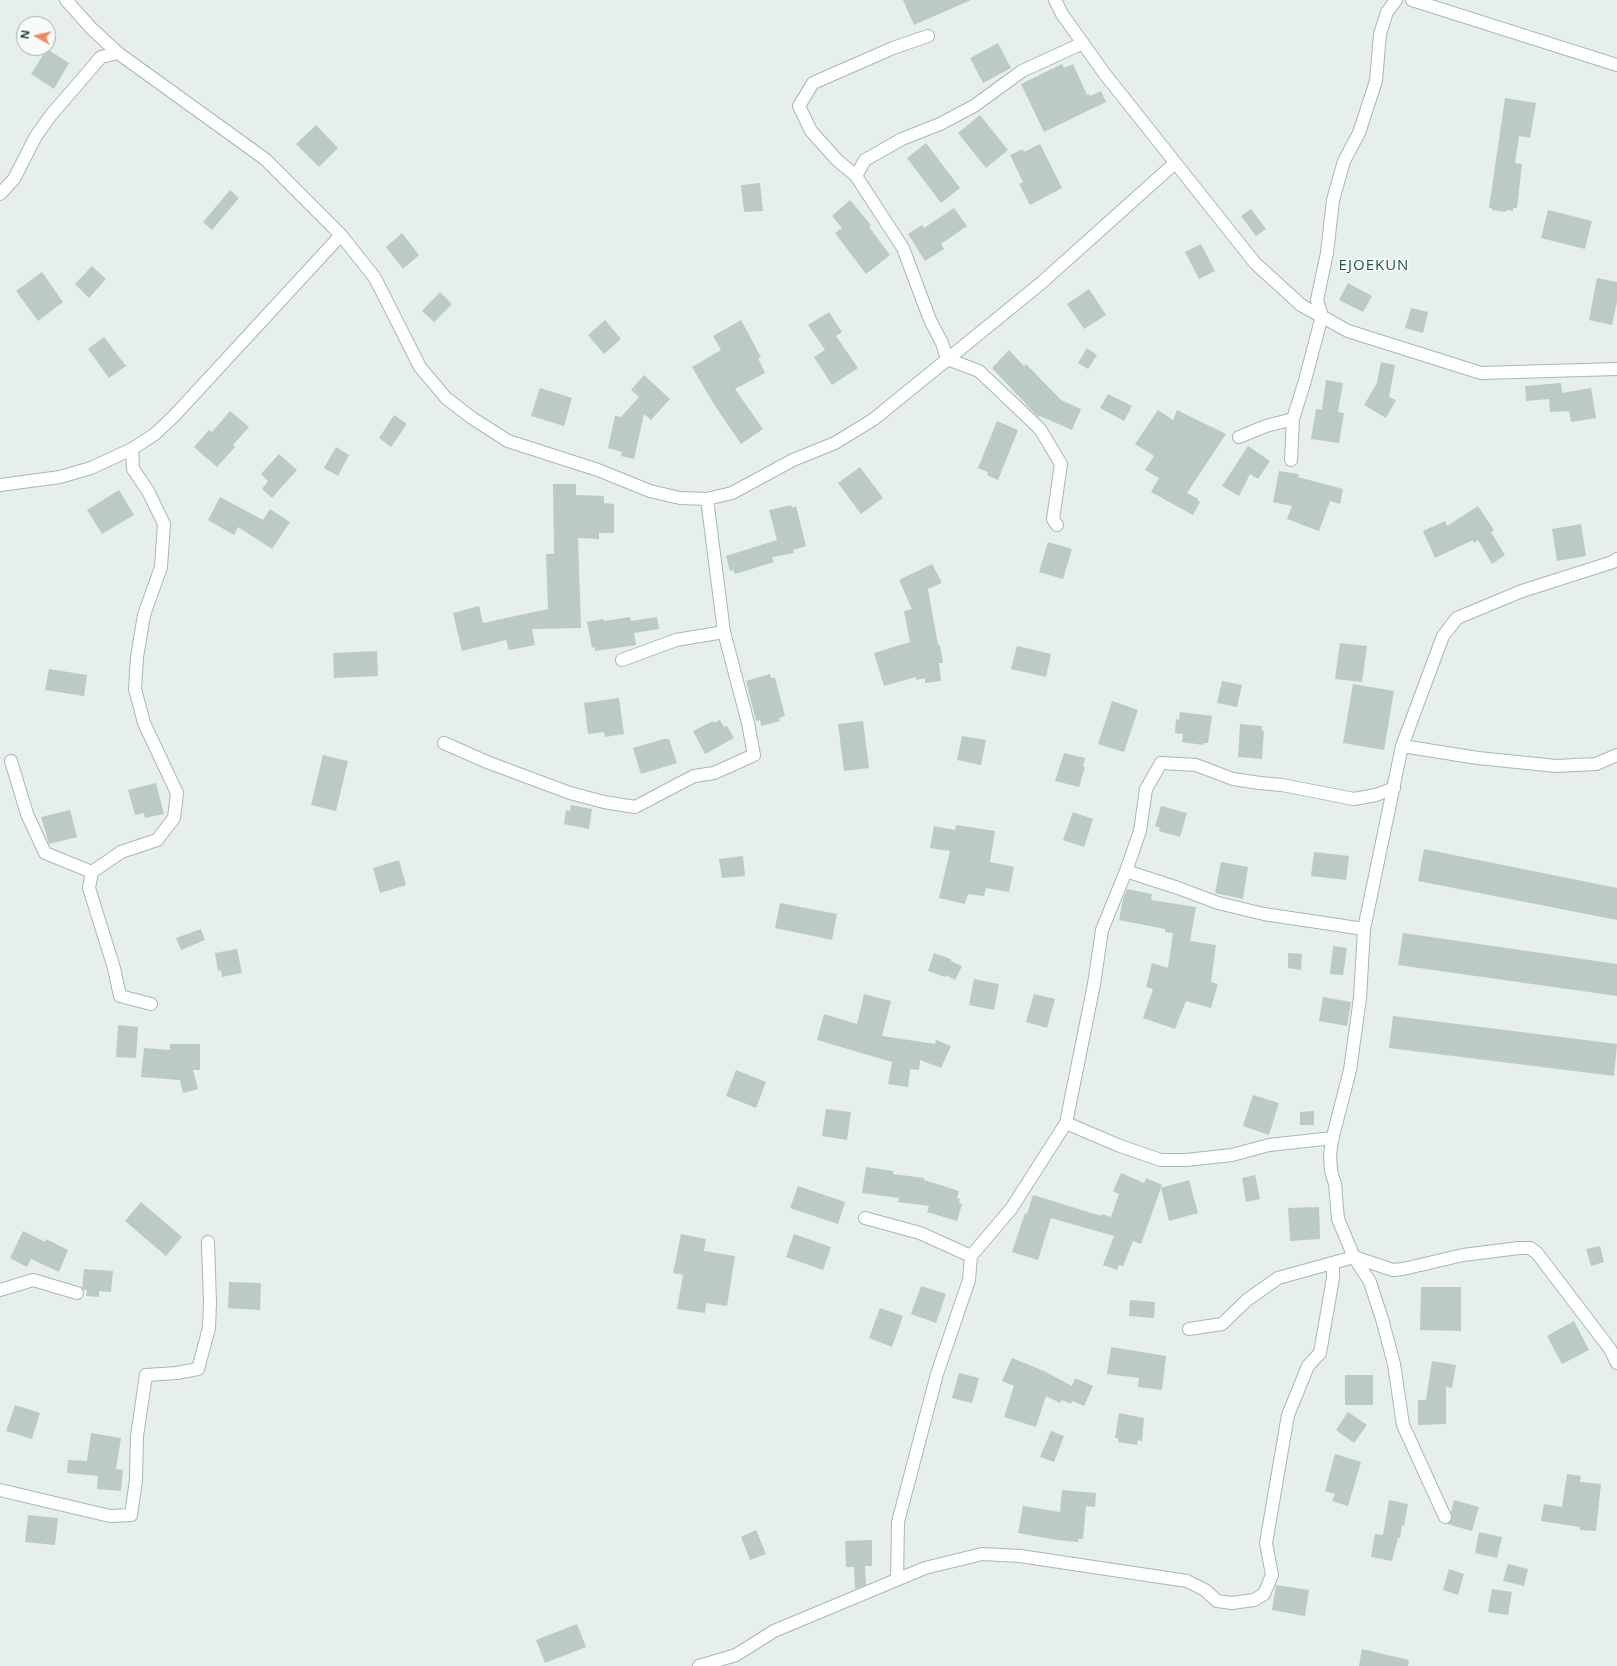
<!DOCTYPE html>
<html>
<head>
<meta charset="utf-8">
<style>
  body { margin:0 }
  #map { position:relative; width:1617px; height:1666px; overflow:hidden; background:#e6efeb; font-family:"Open Sans",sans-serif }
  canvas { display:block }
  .north { position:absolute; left:16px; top:16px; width:40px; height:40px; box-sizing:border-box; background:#f7fbf9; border:1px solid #a3b1ad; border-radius:50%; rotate:278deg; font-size:11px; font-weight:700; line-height:16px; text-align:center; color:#24423a }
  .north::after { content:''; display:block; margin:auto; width:14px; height:18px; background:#f4845f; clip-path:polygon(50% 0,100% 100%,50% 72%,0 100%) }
</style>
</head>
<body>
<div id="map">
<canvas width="1617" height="1666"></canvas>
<div class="north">N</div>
</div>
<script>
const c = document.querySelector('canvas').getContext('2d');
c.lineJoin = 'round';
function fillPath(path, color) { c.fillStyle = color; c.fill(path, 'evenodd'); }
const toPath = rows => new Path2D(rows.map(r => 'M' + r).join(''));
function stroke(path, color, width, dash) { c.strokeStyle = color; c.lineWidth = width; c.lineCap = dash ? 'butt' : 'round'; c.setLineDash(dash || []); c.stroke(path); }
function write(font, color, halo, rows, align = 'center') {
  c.font = font + ' "Open Sans",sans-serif'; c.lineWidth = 3.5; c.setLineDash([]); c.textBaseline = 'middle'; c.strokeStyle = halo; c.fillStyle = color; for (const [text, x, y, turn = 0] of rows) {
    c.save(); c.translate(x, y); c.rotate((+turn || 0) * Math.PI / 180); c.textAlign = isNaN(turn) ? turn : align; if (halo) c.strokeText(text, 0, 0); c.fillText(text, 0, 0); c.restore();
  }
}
const building = toPath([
  [903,0,971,0,914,25],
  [998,43,1011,68,983,83,970,58],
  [47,49,69,63,54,89,31,74],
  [1062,64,1064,68,1073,64,1087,95,1089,94,1090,96,1101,91,1106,102,1044,132,1021,84],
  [1505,98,1536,103,1530,138,1519,136,1515,163,1522,164,1517,208,1513,208,1513,211,1507,210,1506,212,1492,210,1492,208,1489,208],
  [980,115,1008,150,986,168,958,133],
  [316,125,338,148,319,167,296,144],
  [926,143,960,188,941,203,907,158],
  [1040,144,1062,188,1030,205,1019,184,1023,182,1010,155,1023,149,1024,152],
  [760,183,763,211,744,212,741,185],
  [230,190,239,198,212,230,203,222],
  [850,200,871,225,869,227,890,255,866,274,835,233,842,228,832,216],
  [954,208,967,226,941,244,944,249,925,261,908,234,922,225,924,228],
  [1251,209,1266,229,1256,236,1241,216],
  [1548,210,1592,221,1585,249,1541,238],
  [402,233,419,255,403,269,386,247],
  [1201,244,1215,271,1199,279,1185,252],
  [92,266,106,279,89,298,75,284],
  [42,272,63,302,38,321,16,291],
  [1597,278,1617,282,1617,302,1612,325,1589,320],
  [1348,283,1372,296,1363,312,1339,300],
  [1089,289,1106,315,1084,329,1067,304],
  [440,292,452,304,434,322,422,311],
  [1411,308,1428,312,1423,333,1405,328],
  [829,312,842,332,836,336,858,368,832,385,814,357,825,350,808,325],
  [605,320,621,339,604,354,588,335],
  [741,320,761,357,758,358,765,373,735,389,763,429,741,444,715,406,692,367,721,350,713,336],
  [104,337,126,366,109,378,88,349],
  [1087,348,1097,355,1088,369,1078,363],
  [1009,350,1024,366,1026,364,1061,400,1081,409,1072,430,1040,416,1038,417,992,368],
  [1381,362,1395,365,1389,397,1396,400,1386,418,1364,405,1377,383],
  [644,375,670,399,651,420,644,414,634,459,621,456,622,452,608,448,615,416,621,417,639,397,631,390],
  [1326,380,1343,383,1338,412,1344,413,1339,443,1311,439,1316,409,1322,410],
  [1561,383,1562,393,1591,388,1596,418,1571,422,1569,411,1550,412,1549,399,1526,401,1525,386],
  [540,388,572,398,564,426,531,416],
  [1108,394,1132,406,1124,421,1100,408],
  [1158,410,1173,420,1177,410,1226,434,1187,493,1198,499,1197,500,1200,502,1193,515,1151,492,1159,478,1145,470,1154,456,1135,444],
  [230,411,249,427,233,445,235,447,217,467,194,447,209,430,212,432],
  [394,415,407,424,391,447,379,438],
  [997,421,1018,430,998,480,987,475,988,472,978,468],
  [1248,446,1270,461,1258,479,1250,474,1239,496,1222,486],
  [336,447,349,455,338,476,324,468],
  [279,454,297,470,272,498,262,489,268,481,261,474],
  [860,467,883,498,861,514,838,483],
  [1279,471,1299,474,1298,477,1343,489,1340,504,1330,501,1319,531,1287,519,1292,506,1273,502],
  [553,484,576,484,576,495,604,496,604,503,614,504,614,533,599,533,599,539,578,538,581,628,532,629,535,645,509,650,506,640,462,651,453,613,479,606,483,623,548,609,546,554,554,554],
  [119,490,134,515,102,534,87,510],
  [220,497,263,520,270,509,290,522,272,549,238,527,234,535,208,520],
  [791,505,792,508,796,506,806,546,793,550,794,553,772,557,774,562,735,574,733,570,730,571,726,556,777,540,769,510],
  [1478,506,1494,530,1491,532,1505,555,1492,564,1478,540,1474,543,1473,540,1435,558,1423,531,1445,521,1447,526],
  [1581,524,1586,556,1557,561,1552,529],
  [1048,542,1072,549,1063,579,1039,572],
  [932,564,942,583,928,589,938,645,940,645,943,663,939,663,941,681,925,683,925,678,916,680,916,677,884,686,874,653,910,642,904,611,912,609,899,580],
  [630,617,631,621,657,617,659,629,634,633,636,645,595,651,595,647,592,648,587,622,603,619,604,621],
  [1340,643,1367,646,1362,682,1335,679],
  [1017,646,1051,654,1046,677,1011,669],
  [377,651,378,676,334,678,333,653],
  [49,669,87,675,84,696,45,690],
  [770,674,771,678,775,678,785,716,779,718,780,721,761,726,760,720,756,721,746,681],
  [1222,681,1242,685,1237,707,1217,703],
  [1353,684,1394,691,1384,750,1343,743],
  [619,698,624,734,605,737,604,732,588,734,584,703],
  [1112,701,1138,710,1124,752,1098,744],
  [1180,712,1212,716,1208,743,1204,743,1203,745,1182,742,1183,734,1175,733,1176,719,1179,720],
  [720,720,724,727,727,726,734,738,705,754,693,731,713,721,714,723],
  [863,721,869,768,844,771,838,724],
  [1240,724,1262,726,1262,731,1264,731,1262,759,1238,757],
  [962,736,986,740,981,765,957,760],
  [664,739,669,739,677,763,641,774,633,748],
  [1064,753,1085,758,1083,767,1085,767,1079,787,1055,781],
  [323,755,348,761,336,811,311,805],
  [156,783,164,814,145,818,144,813,135,815,128,790],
  [571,805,592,809,589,829,564,824,566,810,570,811],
  [1161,806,1187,813,1180,837,1159,831,1160,828,1155,826],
  [70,810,77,837,49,844,41,817],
  [1073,812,1093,819,1084,847,1063,840],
  [956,825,995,831,990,862,1014,867,1009,892,986,888,984,896,968,894,965,904,939,898,950,851,930,848,934,826,955,830],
  [1424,849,1617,888,1617,920,1418,881],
  [1314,852,1349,856,1346,880,1311,876],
  [743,856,745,876,722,878,719,859],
  [399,860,406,885,380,893,373,868],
  [1221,862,1248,867,1243,899,1215,893],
  [1127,889,1152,894,1151,900,1196,907,1190,941,1216,945,1211,982,1218,984,1211,1008,1186,1001,1175,1029,1143,1018,1153,989,1146,987,1152,963,1168,968,1173,933,1165,932,1165,929,1119,920,1123,899],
  [780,903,837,914,832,940,775,928],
  [201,929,205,940,181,950,176,938],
  [1403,933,1617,964,1617,996,1398,965],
  [1333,946,1347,948,1343,975,1330,974],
  [237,949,242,973,222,977,221,970,218,971,215,953],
  [934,953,951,959,951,961,962,966,955,980,946,975,945,977,928,971],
  [1288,953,1302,954,1301,970,1288,968],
  [974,979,999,984,994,1010,969,1005],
  [864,994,891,1001,882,1036,935,1044,936,1040,951,1046,941,1068,920,1060,919,1070,910,1069,908,1087,888,1084,892,1062,817,1040,824,1014,857,1024],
  [1034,994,1055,999,1047,1028,1026,1022],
  [1323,997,1351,1002,1347,1026,1319,1021],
  [1393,1016,1617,1044,1614,1076,1389,1048],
  [118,1025,138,1027,136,1058,116,1057],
  [170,1044,200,1044,200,1070,193,1070,198,1089,183,1093,180,1080,141,1077,144,1048,170,1050],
  [736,1070,766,1082,756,1108,726,1096],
  [1253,1095,1279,1103,1269,1135,1243,1126],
  [826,1109,851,1112,847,1140,822,1136],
  [1314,1111,1314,1125,1300,1125,1300,1112],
  [866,1167,893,1171,893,1174,924,1178,924,1180,959,1191,957,1198,960,1199,959,1203,962,1204,957,1221,927,1212,929,1206,898,1202,899,1198,862,1193],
  [1121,1173,1144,1183,1146,1178,1162,1185,1141,1244,1133,1241,1123,1266,1119,1265,1117,1270,1103,1265,1114,1236,1051,1218,1038,1260,1012,1252,1025,1213,1027,1214,1033,1195,1101,1216,1102,1214,1111,1217,1119,1194,1113,1191],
  [1255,1175,1260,1199,1246,1202,1242,1178],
  [1189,1180,1198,1213,1169,1221,1161,1188],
  [798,1186,845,1202,838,1224,790,1208],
  [141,1202,182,1237,166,1256,125,1221],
  [1319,1207,1320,1239,1290,1241,1288,1208],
  [23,1231,45,1242,46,1239,68,1250,59,1272,31,1259,27,1267,10,1258],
  [681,1234,706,1239,704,1251,735,1256,727,1306,706,1303,705,1313,677,1309,683,1275,673,1273],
  [794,1234,831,1247,823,1270,786,1257],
  [1600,1246,1604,1262,1591,1266,1586,1249],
  [84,1269,113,1271,111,1292,99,1291,99,1297,86,1296,87,1290,84,1290,82,1288],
  [229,1282,261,1283,260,1310,228,1308],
  [921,1286,946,1294,936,1323,911,1314],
  [1421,1287,1461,1287,1461,1331,1420,1330],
  [1130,1300,1155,1302,1154,1318,1129,1316],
  [880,1308,903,1316,892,1347,869,1338],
  [1574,1321,1589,1350,1562,1364,1547,1336],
  [1111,1347,1166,1356,1162,1390,1138,1387,1139,1378,1107,1374],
  [1012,1358,1044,1371,1072,1386,1075,1378,1093,1386,1084,1406,1072,1401,1071,1404,1062,1400,1060,1403,1046,1396,1036,1427,1004,1417,1014,1386,1002,1381],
  [1432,1361,1456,1365,1452,1388,1446,1387,1446,1424,1418,1425,1418,1400,1426,1400],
  [959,1373,979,1378,972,1403,952,1398],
  [1345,1375,1373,1375,1373,1405,1345,1405],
  [15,1405,40,1413,32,1439,6,1431],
  [1348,1412,1367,1425,1354,1443,1336,1430],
  [1119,1413,1144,1418,1142,1441,1138,1440,1137,1445,1118,1442,1118,1438,1115,1438],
  [1051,1431,1064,1436,1054,1462,1040,1457],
  [91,1433,121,1438,116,1469,123,1470,121,1491,97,1489,98,1476,67,1473,68,1460,87,1461],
  [1335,1454,1361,1462,1348,1506,1332,1501,1335,1494,1325,1491],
  [1567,1474,1581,1476,1580,1482,1601,1484,1596,1531,1580,1530,1580,1527,1541,1521,1544,1504,1562,1507],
  [1062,1490,1096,1493,1095,1507,1086,1506,1083,1539,1078,1539,1078,1542,1057,1540,1018,1533,1023,1506,1060,1512],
  [1389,1500,1408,1504,1404,1526,1402,1525,1400,1538,1398,1538,1392,1561,1371,1557,1375,1534,1383,1535],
  [1454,1500,1479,1507,1472,1531,1447,1524,1452,1518,1451,1512],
  [28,1515,58,1518,55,1545,25,1542],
  [756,1530,766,1554,750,1560,741,1537],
  [1479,1532,1502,1537,1497,1558,1475,1553],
  [872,1540,872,1566,865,1566,866,1585,855,1589,854,1567,846,1567,845,1541],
  [1508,1564,1528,1569,1524,1586,1503,1581],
  [1449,1569,1464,1574,1458,1595,1443,1590],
  [1276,1585,1309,1590,1305,1616,1272,1610],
  [1492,1589,1512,1592,1508,1615,1488,1612],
  [577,1624,586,1647,545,1663,536,1640],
  [1362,1649,1409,1660,1408,1666,1359,1666]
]);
const minor = toPath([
  [66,0,92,29,118,53,265,159,341,235,375,278,420,367,446,398,472,418,508,441,598,470,650,491,680,498,707,499,732,493,793,460,835,443,874,419,1040,284,1175,163],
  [1055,0,1062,14,1104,73,1255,263,1301,305,1348,331,1481,373,1617,369],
  [1412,0,1617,65],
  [928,36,893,48,813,83,799,106,811,131,837,160,856,176,903,248,930,320,942,343,947,359,979,371,1040,429,1061,464,1053,519,1057,525],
  [856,176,865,160,902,139,940,124,974,106,1022,71,1083,43],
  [0,194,14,179,36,136,51,115,101,57,118,53],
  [1239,437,1266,426,1293,419],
  [1291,460,1293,419,1304,384,1322,316,1317,300,1327,253,1333,200,1344,161,1359,133,1376,81,1380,34,1387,12,1396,0],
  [0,485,60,477,91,468,132,449,155,434,174,416,341,235],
  [622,660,676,640,724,632,707,499],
  [444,743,487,762,570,793,604,802,635,807,694,776,714,773,754,755,748,723,724,632],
  [1402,746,1478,758,1556,766,1596,764,1617,755],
  [11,761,27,814,45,853,92,872,121,852,157,840,174,818,177,793,144,723,135,689,137,657,144,615,161,567,164,524,148,491,133,469,132,449],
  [1126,871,1140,831,1146,789,1161,763,1196,765,1233,779,1260,783,1282,785,1354,799,1376,795,1394,788],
  [92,872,89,888,114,968,120,996,151,1004],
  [1066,1123,1094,984,1102,930,1126,871,1178,888,1218,903,1264,914,1364,929],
  [865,1218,920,1233,971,1256,969,1280,937,1374,898,1522,897,1580],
  [971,1256,1011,1209,1066,1123,1120,1146,1161,1160,1186,1160,1232,1155,1269,1145,1333,1138],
  [0,1290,33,1280,77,1293],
  [1189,1329,1222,1324,1247,1300,1278,1278,1354,1257,1393,1270,1403,1269,1463,1255,1519,1248,1530,1248,1537,1253,1610,1349,1617,1363],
  [0,1490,110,1516,131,1515,136,1480,137,1436,146,1375,177,1373,198,1369,209,1328,210,1303,208,1242],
  [1445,1517,1403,1425,1394,1364,1382,1319,1370,1282,1354,1257,1338,1219,1335,1184,1331,1171,1330,1155,1332,1140,1350,1070,1360,998,1364,929,1402,746,1443,636,1457,618,1522,591,1613,562,1617,559],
  [699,1666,736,1655,774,1631,925,1568,982,1554,1020,1556,1187,1581,1205,1590,1217,1601,1232,1603,1254,1600,1264,1594,1272,1575,1266,1543,1288,1415,1308,1366,1320,1353,1333,1278,1333,1263]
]);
const quarterNames = [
  ["EJOEKUN",1374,266]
];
fillPath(building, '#bbcac4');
stroke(minor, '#a8b8b2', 14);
stroke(minor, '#fff', 12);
c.letterSpacing = '1px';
write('15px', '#1f5548', '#f7fbf9', quarterNames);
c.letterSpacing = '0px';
</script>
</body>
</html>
